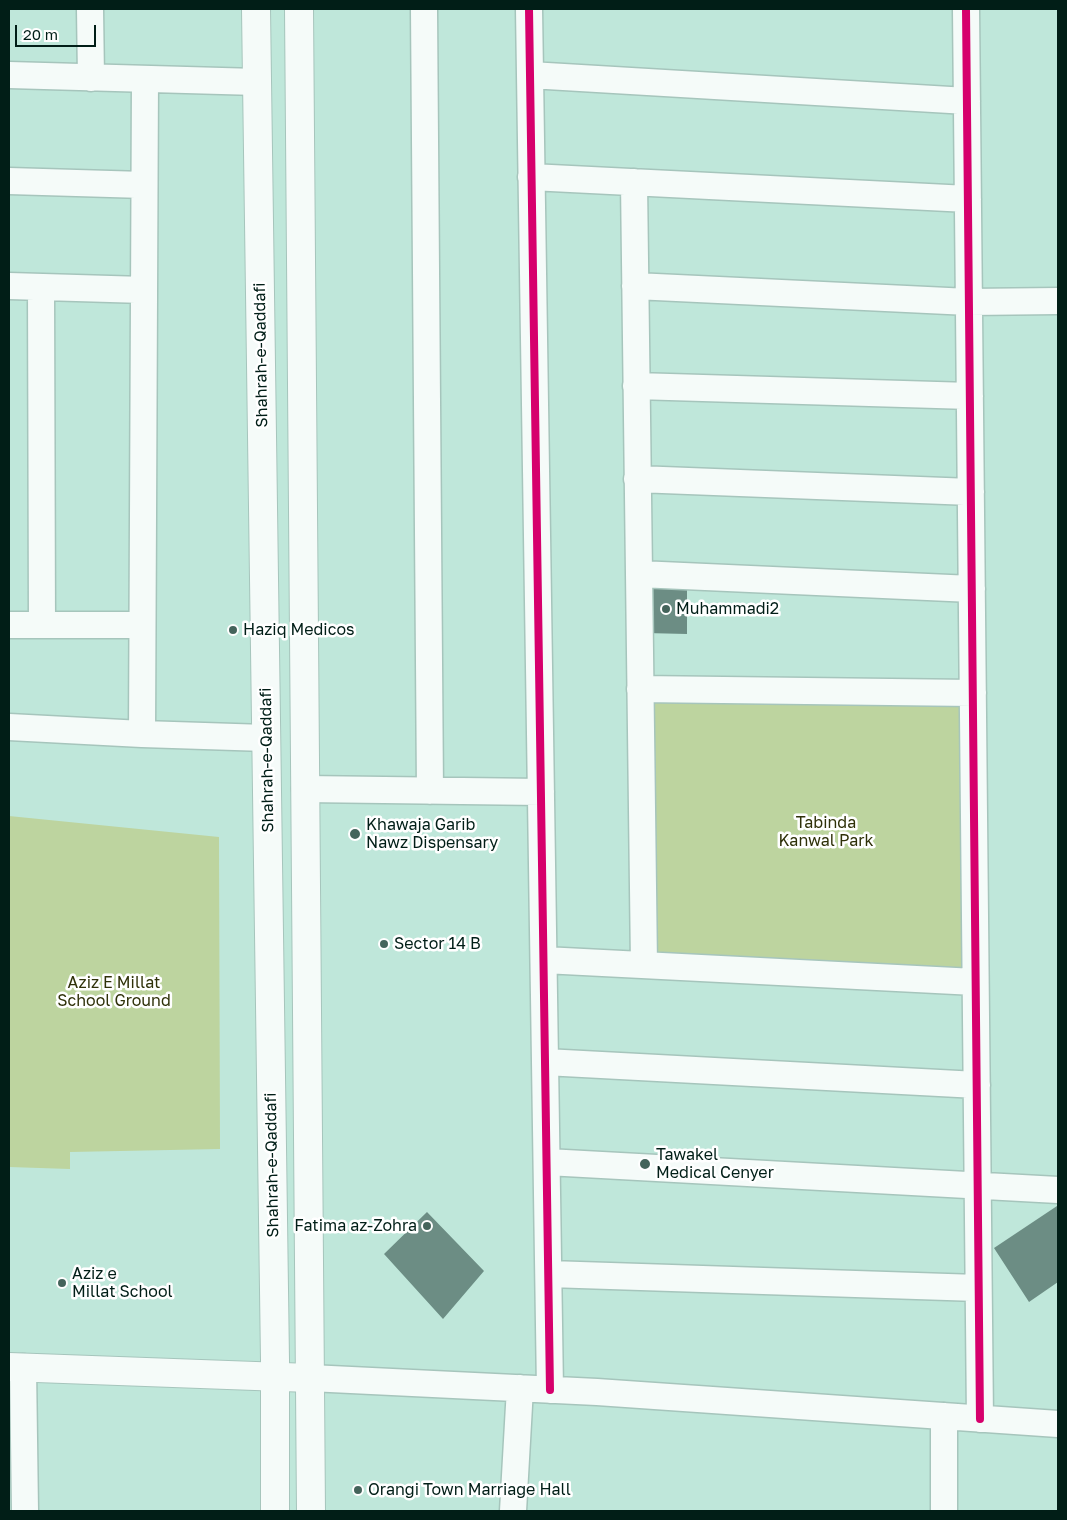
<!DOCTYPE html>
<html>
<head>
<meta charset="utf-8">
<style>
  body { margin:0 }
  #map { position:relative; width:1067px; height:1520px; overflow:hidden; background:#bfe7da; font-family:"Golos Text",sans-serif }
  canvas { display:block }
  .frame { position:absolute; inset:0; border:10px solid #011e17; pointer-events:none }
  .scale { position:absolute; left:15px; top:25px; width:81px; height:22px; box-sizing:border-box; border:2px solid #011e17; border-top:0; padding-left:6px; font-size:15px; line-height:18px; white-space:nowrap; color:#011e17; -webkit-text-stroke:4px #fff; paint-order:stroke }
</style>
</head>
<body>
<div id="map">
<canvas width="1067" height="1520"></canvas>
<div class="frame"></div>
<div class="scale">20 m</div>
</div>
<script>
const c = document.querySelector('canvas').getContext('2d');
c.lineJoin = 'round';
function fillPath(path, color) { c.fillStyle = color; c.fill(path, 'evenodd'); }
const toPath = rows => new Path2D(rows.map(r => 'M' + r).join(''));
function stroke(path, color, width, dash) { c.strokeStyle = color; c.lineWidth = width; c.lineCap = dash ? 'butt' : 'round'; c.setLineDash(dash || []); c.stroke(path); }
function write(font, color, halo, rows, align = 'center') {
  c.font = font + ' "Golos Text",sans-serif'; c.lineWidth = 5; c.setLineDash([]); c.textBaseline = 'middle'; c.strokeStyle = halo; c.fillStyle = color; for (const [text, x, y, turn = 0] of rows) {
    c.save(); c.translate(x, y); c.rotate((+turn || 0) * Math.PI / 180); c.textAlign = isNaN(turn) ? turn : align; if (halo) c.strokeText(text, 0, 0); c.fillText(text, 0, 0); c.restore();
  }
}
const green = toPath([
  [640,689,973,693,975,982,644,965],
  [9,816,219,837,220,1149,70,1152,70,1169,9,1167]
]);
const building = toPath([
  [644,585,687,585,687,634,645,633],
  [1057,1206,1058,1282,1029,1302,994,1248],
  [427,1212,484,1271,443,1319,384,1254]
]);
const minor = toPath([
  [90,9,91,78],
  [424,9,430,791],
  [529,9,550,1390],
  [966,9,980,1419],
  [9,75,257,82],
  [530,75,967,101],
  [145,79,142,734,266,738],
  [531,177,968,199],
  [9,181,144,185],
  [634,182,644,965],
  [9,286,144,290],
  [635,286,969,302,1058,301],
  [41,287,42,625],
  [636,386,970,396],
  [637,479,971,492],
  [639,574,972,589],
  [9,625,142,625],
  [640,689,973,693],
  [9,727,142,734],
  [305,789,541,792],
  [544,960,975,982],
  [545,1062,977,1085],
  [547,1162,1058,1190],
  [549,1274,978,1288],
  [23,1367,25,1511],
  [310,1378,597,1392,1058,1424],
  [513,1511,520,1388],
  [944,1511,944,1416]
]);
const secondary = toPath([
  [9,1367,310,1378]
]);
const primary = toPath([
  [256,9,275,1360,275,1511],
  [299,9,311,1511]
]);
const cycleway = toPath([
  [529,9,550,1390],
  [966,9,980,1419]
]);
const markers = [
  [666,609,5,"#44645b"],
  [233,630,5,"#44645b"],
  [355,834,6,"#44645b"],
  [384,944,5,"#44645b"],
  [645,1164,6,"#44645b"],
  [427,1226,5,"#44645b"],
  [62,1283,5,"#44645b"],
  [358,1490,5,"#44645b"]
];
const streetNames = [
  ["Shahrah-e-Qaddafi",261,355,-91],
  ["Shahrah-e-Qaddafi",267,760,-91],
  ["Shahrah-e-Qaddafi",272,1165,-91]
];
const poiNames = [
  ["Muhammadi2",676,609],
  ["Haziq Medicos",243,630],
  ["Khawaja Garib",366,825],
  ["Nawz Dispensary",366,843],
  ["Sector 14 B",394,944],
  ["Tawakel",656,1155],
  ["Medical Cenyer",656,1173],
  ["Fatima az-Zohra",417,1226,"right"],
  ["Aziz e",72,1274],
  ["Millat School",72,1292],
  ["Orangi Town Marriage Hall",368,1490]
];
const parkNames = [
  ["Tabinda",826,823],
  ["Kanwal Park",826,841],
  ["Aziz E Millat",114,983],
  ["School Ground",114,1001]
];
fillPath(green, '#bdd49f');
fillPath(building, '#6c8d84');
stroke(minor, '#a6c5bc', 29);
stroke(secondary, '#a6c5bc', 30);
stroke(primary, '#a6c5bc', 30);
stroke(minor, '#f5fbf9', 26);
stroke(secondary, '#f5fbf9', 28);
stroke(primary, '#f5fbf9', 28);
stroke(cycleway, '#d6006c', 8);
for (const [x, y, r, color] of markers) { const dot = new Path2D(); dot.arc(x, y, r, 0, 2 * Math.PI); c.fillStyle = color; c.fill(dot); stroke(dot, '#fff', 2); }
write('16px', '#011e17', '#fff', streetNames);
write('16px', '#011e17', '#fff', poiNames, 'left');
write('16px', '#2f3109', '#fff', parkNames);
</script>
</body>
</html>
